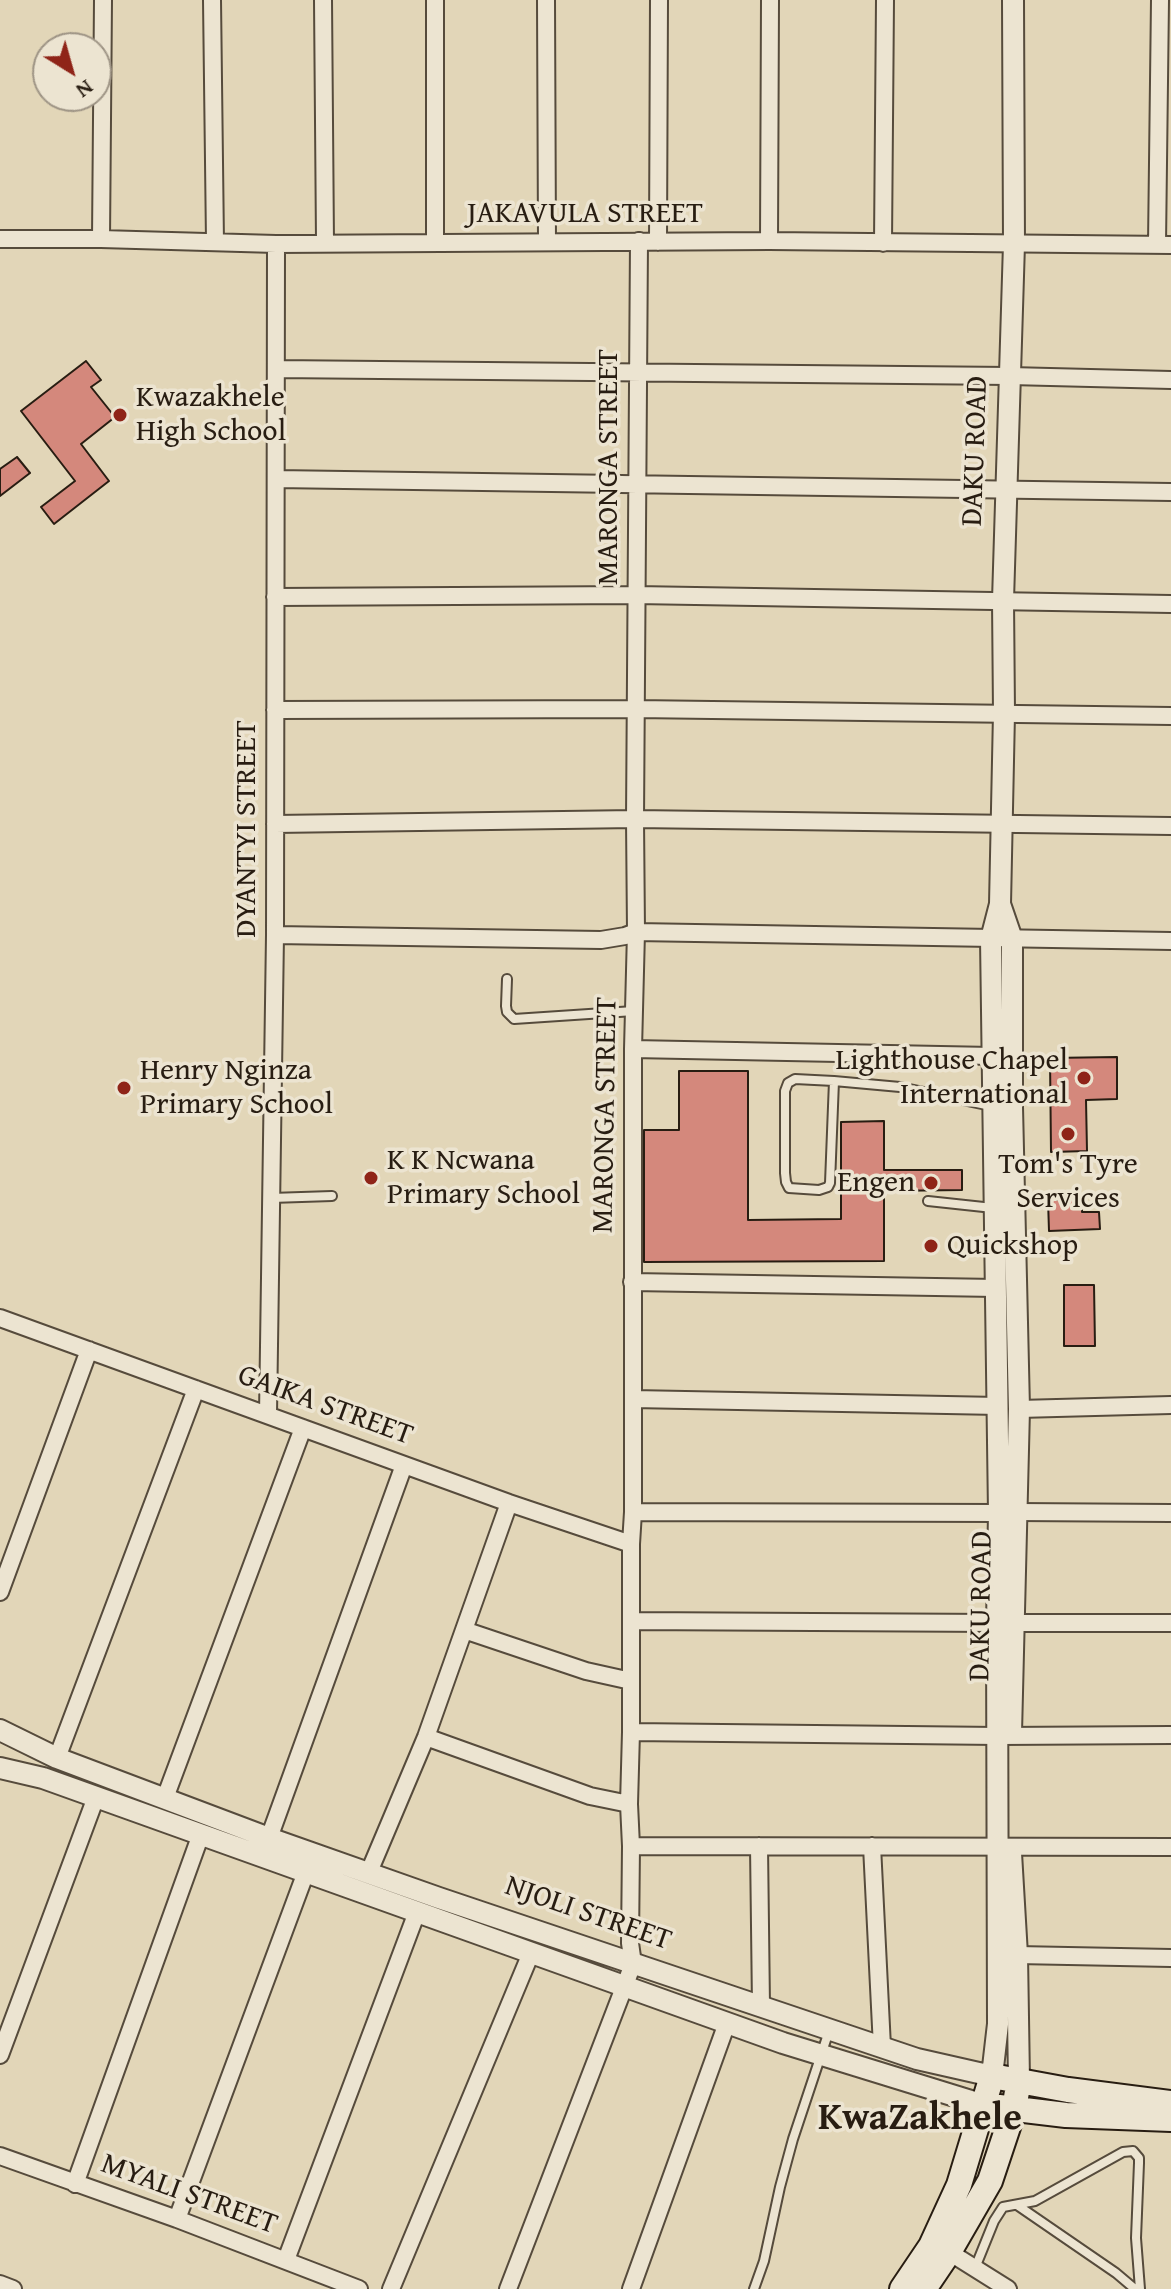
<!DOCTYPE html>
<html>
<head>
<meta charset="utf-8">
<style>
  body { margin:0 }
  #map { position:relative; width:1171px; height:2289px; overflow:hidden; background:#e2d6b8; font-family:"Gentium Book Plus",serif }
  canvas { display:block }
  .north { position:absolute; left:32px; top:32px; width:80px; height:80px; box-sizing:border-box; background:#ece4d1; border:2px solid #9e9485; border-radius:50%; rotate:143deg; font-size:22px; font-weight:700; line-height:32px; text-align:center; color:#281d12 }
  .north::after { content:''; display:block; margin:auto; width:28px; height:36px; background:#8f2418; clip-path:polygon(50% 0,100% 100%,50% 72%,0 100%) }
</style>
</head>
<body>
<div id="map">
<canvas width="1171" height="2289"></canvas>
<div class="north">N</div>
</div>
<script>
const c = document.querySelector('canvas').getContext('2d');
c.lineJoin = 'round';
function fillPath(path, color) { c.fillStyle = color; c.fill(path, 'evenodd'); }
const toPath = rows => new Path2D(rows.map(r => 'M' + r).join(''));
function stroke(path, color, width, dash) { c.strokeStyle = color; c.lineWidth = width; c.lineCap = dash ? 'butt' : 'round'; c.setLineDash(dash || []); c.stroke(path); }
function write(font, color, halo, rows, align = 'center') {
  c.font = font + ' "Gentium Book Plus",serif'; c.lineWidth = 7; c.setLineDash([]); c.textBaseline = 'middle'; c.strokeStyle = halo; c.fillStyle = color; for (const [text, x, y, turn = 0] of rows) {
    c.save(); c.translate(x, y); c.rotate((+turn || 0) * Math.PI / 180); c.textAlign = isNaN(turn) ? turn : align; if (halo) c.strokeText(text, 0, 0); c.fillText(text, 0, 0); c.restore();
  }
}
const building = toPath([
  [86,361,101,380,91,387,115,417,81,444,109,481,54,524,41,507,75,481,21,411,86,361],
  [17,457,30,473,0,496,0,469,17,457],
  [1117,1057,1117,1099,1086,1100,1087,1151,1051,1152,1050,1058,1117,1057],
  [679,1071,748,1071,748,1220,841,1219,841,1122,884,1121,884,1170,962,1170,962,1190,884,1191,884,1261,644,1262,644,1130,679,1130,679,1071],
  [1082,1199,1082,1212,1099,1212,1100,1229,1049,1231,1048,1200,1082,1199],
  [1064,1285,1094,1285,1095,1346,1064,1346,1064,1285]
]);
const service = toPath([
  [507,979,506,1006,507,1012,514,1019,634,1011],
  [834,1081,830,1183,828,1187,819,1190,789,1188,786,1182,785,1173,785,1091,788,1083,795,1079,834,1081,900,1087,991,1106],
  [271,1198,332,1196],
  [928,1201,993,1208],
  [1017,2205,1116,2273,1135,2289],
  [975,2268,994,2221,1003,2207,1035,2201,1123,2152,1133,2151,1139,2158,1139,2163,1136,2238,1140,2289],
  [754,2289,764,2261,780,2187,793,2139,829,2031]
]);
const minor = toPath([
  [212,0,215,242],
  [323,0,325,242],
  [546,0,547,241],
  [0,239,101,239,276,244,769,241,1171,245],
  [101,239,103,0],
  [769,241,770,0],
  [435,242,435,0],
  [658,242,659,0],
  [883,243,885,0],
  [1157,244,1160,0],
  [276,369,1010,376,1171,380],
  [276,479,1171,492],
  [275,597,636,595,1171,604],
  [275,710,636,709,1171,716],
  [275,824,635,819,1171,826],
  [275,935,601,940,625,936,636,932,1171,941],
  [633,1049,992,1056],
  [632,1282,996,1288],
  [0,1318,509,1503,631,1544],
  [633,1399,999,1406],
  [1019,1409,1171,1405],
  [268,1414,275,935,276,244],
  [633,1512,999,1513],
  [1016,1512,1171,1513],
  [0,1592,89,1350],
  [631,1621,997,1623],
  [1014,1623,1171,1623],
  [464,1630,586,1671,631,1681],
  [631,1732,998,1736,1171,1735],
  [426,1737,590,1796,629,1804],
  [57,1758,196,1389],
  [165,1798,303,1428],
  [269,1838,404,1465],
  [631,1846,1171,1847],
  [759,1846,761,2006],
  [872,1846,882,2047],
  [369,1872,426,1737,509,1503],
  [1017,1955,1171,1958],
  [0,2055,96,1797],
  [0,2156,177,2219,359,2289],
  [75,2184,201,1834],
  [177,2219,306,1872],
  [941,2249,949,2252,1008,2289],
  [286,2260,417,1912],
  [0,2284,13,2289],
  [391,2289,531,1953],
  [508,2289,633,1964,630,1943,631,1846,629,1804,631,1732,631,1544,633,1512,633,1049,636,932,635,819,639,241],
  [631,2289,727,2023]
]);
const tertiary = toPath([
  [1000,904,1012,939,1012,1107,1019,1409,1011,1733],
  [0,1730,57,1758,269,1838,439,1898,917,2059,992,2076,998,2024,997,1623,999,1513,991,939,1000,904,1004,713,1003,600,1014,244,1013,0],
  [0,1768,43,1778,783,2043,984,2105],
  [1011,1853,1017,1955,1019,2080]
]);
const secondary = toPath([
  [999,2107,1066,2115,1171,2119],
  [902,2289,931,2246,959,2185,992,2076,1068,2090,1171,2103],
  [924,2289,949,2252,990,2181,1014,2109,1019,2080]
]);
const markers = [
  [120,415,8,"#8f2418"],
  [1084,1078,8,"#8f2418"],
  [124,1088,8,"#8f2418"],
  [1068,1134,8,"#8f2418"],
  [371,1178,8,"#8f2418"],
  [931,1183,8,"#8f2418"],
  [931,1246,8,"#8f2418"]
];
const streetNames = [
  ["JAKAVULA STREET",585,214],
  ["DAKU ROAD",976,451,-88],
  ["MARONGA STREET",609,467,-90],
  ["DYANTYI STREET",247,829,-90],
  ["MARONGA STREET",606,1115,-89],
  ["GAIKA STREET",325,1406,20],
  ["DAKU ROAD",982,1606,-89],
  ["NJOLI STREET",588,1914,19],
  ["MYALI STREET",189,2195,20]
];
const poiNames = [
  ["Kwazakhele",136,398],
  ["High School",136,432],
  ["Lighthouse Chapel",1068,1061,"right"],
  ["International",1068,1095,"right"],
  ["Henry Nginza",140,1071],
  ["Primary School",140,1105],
  ["K K Ncwana",387,1161],
  ["Primary School",387,1195],
  ["Tom's Tyre",1068,1165,"center"],
  ["Services",1068,1199,"center"],
  ["Engen",915,1183,"right"],
  ["Quickshop",947,1246]
];
const districtNames = [
  ["KwaZakhele",920,2119]
];
fillPath(building, '#d4887c');
stroke(building, '#281d12', 2);
stroke(service, '#564b3c', 12);
stroke(minor, '#564b3c', 20);
stroke(tertiary, '#564b3c', 24);
stroke(secondary, '#281d12', 28);
stroke(service, '#ece4d1', 8);
stroke(minor, '#ece4d1', 16);
stroke(tertiary, '#ece4d1', 20);
stroke(secondary, '#ece4d1', 24);
for (const [x, y, r, color] of markers) { const dot = new Path2D(); dot.arc(x, y, r, 0, 2 * Math.PI); c.fillStyle = color; c.fill(dot); stroke(dot, '#ece4d1', 3); }
write('30px', '#281d12', '#ece4d1', streetNames);
write('30px', '#281d12', '#ece4d1', poiNames, 'left');
write('bold 38px', '#281d12', '#ece4d1', districtNames);
</script>
</body>
</html>
